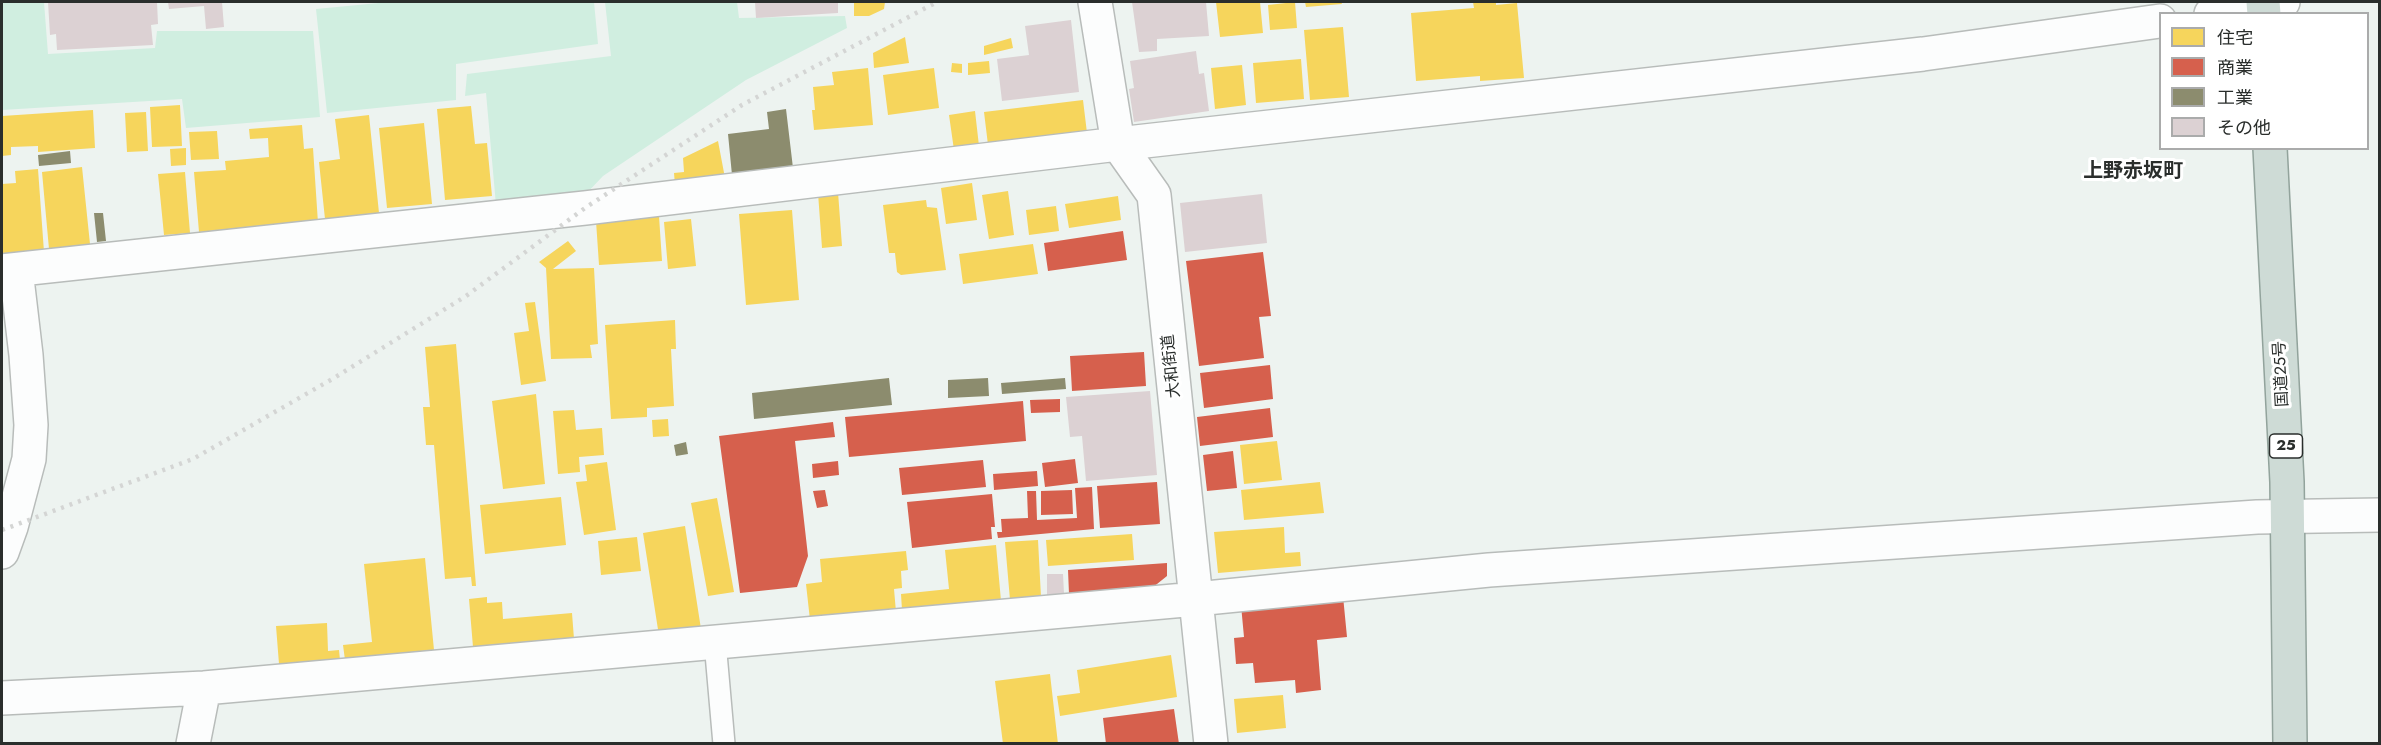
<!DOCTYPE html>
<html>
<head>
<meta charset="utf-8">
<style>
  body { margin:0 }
  #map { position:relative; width:2381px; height:745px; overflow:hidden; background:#edf3f0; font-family:Jost,"Noto Sans JP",sans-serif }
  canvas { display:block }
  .frame { position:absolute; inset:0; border:3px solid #2a2e2c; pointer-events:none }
  .legend { position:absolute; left:2159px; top:12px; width:210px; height:138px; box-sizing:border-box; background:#fff; border:2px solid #aaabab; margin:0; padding:8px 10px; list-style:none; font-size:18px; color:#2a2e2c }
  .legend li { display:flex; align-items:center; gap:12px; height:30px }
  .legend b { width:30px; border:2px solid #aaabab }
</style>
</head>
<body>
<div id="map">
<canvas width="2381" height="745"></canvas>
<div class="frame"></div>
<ul class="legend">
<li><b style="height:16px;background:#f6d55c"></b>住宅</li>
<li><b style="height:16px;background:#d6604d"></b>商業</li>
<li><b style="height:16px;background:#8c8c6e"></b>工業</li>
<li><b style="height:16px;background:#dcd1d3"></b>その他</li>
</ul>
</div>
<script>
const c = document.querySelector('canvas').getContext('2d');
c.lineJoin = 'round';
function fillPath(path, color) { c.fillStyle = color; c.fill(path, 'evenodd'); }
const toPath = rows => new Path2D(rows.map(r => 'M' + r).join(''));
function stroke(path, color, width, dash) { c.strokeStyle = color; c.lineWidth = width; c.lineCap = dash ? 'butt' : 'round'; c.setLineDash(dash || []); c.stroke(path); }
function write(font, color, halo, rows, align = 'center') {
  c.font = font + ' Jost,"Noto Sans JP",sans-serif'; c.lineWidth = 6; c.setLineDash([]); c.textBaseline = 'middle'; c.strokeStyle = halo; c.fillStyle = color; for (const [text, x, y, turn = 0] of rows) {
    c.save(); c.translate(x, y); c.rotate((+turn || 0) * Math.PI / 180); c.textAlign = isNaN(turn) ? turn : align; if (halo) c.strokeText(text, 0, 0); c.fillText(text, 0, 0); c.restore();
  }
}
const green = toPath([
  [2,2,44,2,48,54,155,48,157,31,313,31,320,117,186,128,182,99,2,110],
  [389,2,594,2,598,44,456,64,456,100,327,113,316,9],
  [605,2,737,2,739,18,845,16,847,28,746,80,603,176,585,195,496,205,486,93,465,96,467,74,611,56]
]);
const homes = toPath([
  [854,2,885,2,884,9,869,16,854,16],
  [1216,2,1260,2,1263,33,1220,37],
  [1295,2,1297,28,1270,30,1268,5],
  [1305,2,1341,2,1342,4,1306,7],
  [1473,2,1496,2,1496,5,1517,3,1524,78,1480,81,1480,76,1416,81,1411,13,1474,8],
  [1343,27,1349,97,1310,100,1304,30],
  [905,37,909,63,874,68,873,53],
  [1011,38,1013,48,984,55,984,46],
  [1301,59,1304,99,1256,103,1253,63],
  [989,61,990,73,968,75,968,63],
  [952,63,962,64,962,73,951,72],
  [1242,65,1246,105,1215,109,1211,68],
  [868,68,873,125,814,130,812,110,815,110,813,87,834,85,832,72],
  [934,68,939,108,888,115,883,75],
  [1083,100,1087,133,988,145,984,112],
  [180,105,182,146,152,147,150,107],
  [471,106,475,144,487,143,492,196,445,200,437,109],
  [93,110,95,148,38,152,38,146,11,147,11,155,2,156,2,116],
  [975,111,979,146,954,150,949,115],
  [146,112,148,151,127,152,125,113],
  [369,115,379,213,325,219,319,162,340,159,335,119],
  [424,123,432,204,387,208,379,128],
  [302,125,304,149,313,148,318,223,199,232,194,172,226,170,225,161,269,157,268,138,250,139,249,129],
  [217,131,219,159,191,160,189,132],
  [718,141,725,178,675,185,674,173,684,172,683,158],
  [186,148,186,165,171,166,170,149],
  [82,167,90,244,49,249,42,172],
  [38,169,44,252,2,254,2,184,16,183,15,171],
  [185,172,190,233,164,235,158,174],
  [972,183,977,220,946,224,941,188],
  [1008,191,1014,235,989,239,982,195],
  [838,192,842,246,822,248,818,193],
  [1118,196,1121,220,1069,228,1065,204],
  [926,200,927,207,937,208,946,270,901,275,897,272,895,253,889,253,883,205],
  [1056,206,1059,231,1029,235,1026,210],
  [792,210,799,300,746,305,739,214],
  [659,216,662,261,599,265,596,221],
  [691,219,696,266,668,269,664,222],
  [568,241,576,251,553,269,594,268,598,344,590,345,592,358,551,359,546,268,539,262],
  [1033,244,1038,274,963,284,959,254],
  [535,302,546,381,521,385,514,333,529,331,525,303],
  [675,320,676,349,671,349,674,406,647,408,647,417,611,419,605,325],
  [456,344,476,586,472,586,471,577,445,579,434,445,426,445,423,407,430,407,425,347],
  [536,394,545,484,503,489,492,401],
  [574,410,576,430,602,428,604,455,579,457,580,472,558,474,553,411],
  [668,419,669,436,653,437,652,420],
  [1277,441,1282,480,1244,484,1240,445],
  [607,462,616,530,584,535,576,482,587,481,585,465],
  [1320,482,1324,513,1244,520,1241,490],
  [561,497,566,545,485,554,480,505],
  [717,498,734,592,708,596,691,503],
  [685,526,701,629,659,636,643,533],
  [1284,527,1285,553,1300,552,1301,566,1218,573,1214,532],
  [1132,534,1134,560,1048,566,1046,540],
  [637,537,641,571,601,575,598,541],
  [1038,540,1041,597,1010,600,1005,542],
  [996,545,1001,601,902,610,901,594,949,589,945,550],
  [906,551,908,570,901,571,902,588,894,589,896,612,810,620,806,584,822,582,820,559],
  [425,558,434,650,345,660,343,645,372,642,364,564],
  [487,597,487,603,502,602,503,619,572,613,574,639,473,647,469,599],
  [327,623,328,651,339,650,340,660,279,664,276,626],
  [1171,655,1177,697,1060,716,1057,696,1080,693,1077,670],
  [1050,674,1058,744,1003,744,995,681],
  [1283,695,1286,728,1237,733,1234,699]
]);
const shops = toPath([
  [1123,231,1127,260,1048,271,1044,243],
  [1263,252,1271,316,1259,317,1264,358,1199,366,1186,261],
  [1144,352,1146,386,1072,391,1070,356],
  [1270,365,1273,399,1204,408,1200,373],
  [1060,399,1060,412,1031,413,1030,400],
  [1023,401,1026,441,849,457,845,417],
  [1270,408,1273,437,1200,446,1197,417],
  [833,422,835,437,795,441,808,556,797,587,740,593,719,436],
  [1233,451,1237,488,1207,491,1203,455],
  [1075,459,1078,483,1045,487,1042,463],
  [983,460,986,487,902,495,899,468],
  [838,461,839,475,813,478,812,464],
  [1037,471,1038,486,994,490,993,474],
  [1157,482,1160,524,1100,528,1097,486],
  [1092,487,1094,529,998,538,997,532,1002,532,1001,519,1028,518,1027,491,1036,491,1037,520,1077,518,1075,488],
  [825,490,828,506,817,508,813,491],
  [1072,490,1073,514,1041,515,1041,491],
  [992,494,995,527,991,527,992,539,912,548,907,502],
  [1167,563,1167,576,1152,588,1069,594,1068,570],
  [1343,596,1347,637,1317,640,1321,690,1296,693,1295,680,1255,683,1253,663,1236,664,1234,638,1244,637,1241,605],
  [1174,709,1179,744,1106,744,1103,718]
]);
const industry = toPath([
  [786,109,793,168,732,175,728,134,769,129,767,112],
  [70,151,71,163,39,166,38,155],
  [94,213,103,213,106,241,97,242],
  [889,378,892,405,754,419,752,393],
  [988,378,989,396,948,398,948,380],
  [1065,378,1066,389,1002,394,1001,383],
  [686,442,688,454,676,456,674,445]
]);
const building = toPath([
  [48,2,157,2,158,24,151,25,153,45,57,50,56,34,50,35],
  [168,2,222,2,224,27,206,29,204,6,169,9],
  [755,2,838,2,838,13,756,18],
  [1132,2,1206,2,1209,36,1157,39,1157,51,1139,52],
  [1071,20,1079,92,1002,101,997,59,1029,55,1025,26],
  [1196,51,1199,74,1204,73,1209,111,1134,122,1129,89,1134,88,1130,61],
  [1262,194,1267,243,1185,252,1180,203],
  [1150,391,1157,475,1086,481,1082,436,1070,437,1066,397],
  [1047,574,1063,574,1064,594,1047,595]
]);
const service = toPath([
  [715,642,724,744]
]);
const minor = toPath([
  [1095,2,1118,144,1154,195,1211,744],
  [2211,14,2283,2],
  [2,271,585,208,1118,144,1923,54,2160,21],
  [2,552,11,527,29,459,31,425,26,355,16,270],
  [2,698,204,688,1196,599,1489,570,2257,517,2380,515],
  [193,744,204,688]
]);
const trunk = toPath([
  [2263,2,2264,14],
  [2270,148,2287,482,2290,744]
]);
const rail = toPath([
  [2,530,193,459,334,378,466,296,585,208,742,105,937,2]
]);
const shields = [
  [2286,446,33]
];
const shieldNames = [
  ["25",2286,446]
];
const streetNames = [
  ["大和街道",1172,366,-96],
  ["国道25号",2282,374,-93]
];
const quarterNames = [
  ["上野赤坂町",2133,172]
];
fillPath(green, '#d0eee0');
fillPath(homes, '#f6d55c');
fillPath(shops, '#d6604d');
fillPath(industry, '#8c8c6e');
fillPath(building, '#dcd1d3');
stroke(service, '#b8bcba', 24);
stroke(minor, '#b8bcba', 36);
stroke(trunk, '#92a39c', 36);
stroke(service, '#fcfdfd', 21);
stroke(minor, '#fcfdfd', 33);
stroke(trunk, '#cedbd6', 33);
stroke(rail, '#d4d5d4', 4.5, [3, 6]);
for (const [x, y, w] of shields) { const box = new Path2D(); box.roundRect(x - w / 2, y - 12, w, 24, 4.5); c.fillStyle = '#fff'; c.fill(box); stroke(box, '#2a2e2c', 1.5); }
write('bold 15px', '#2a2e2c', null, shieldNames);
write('16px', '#2a2e2c', '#fff', streetNames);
write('bold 20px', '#2a2e2c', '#fff', quarterNames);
</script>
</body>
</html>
